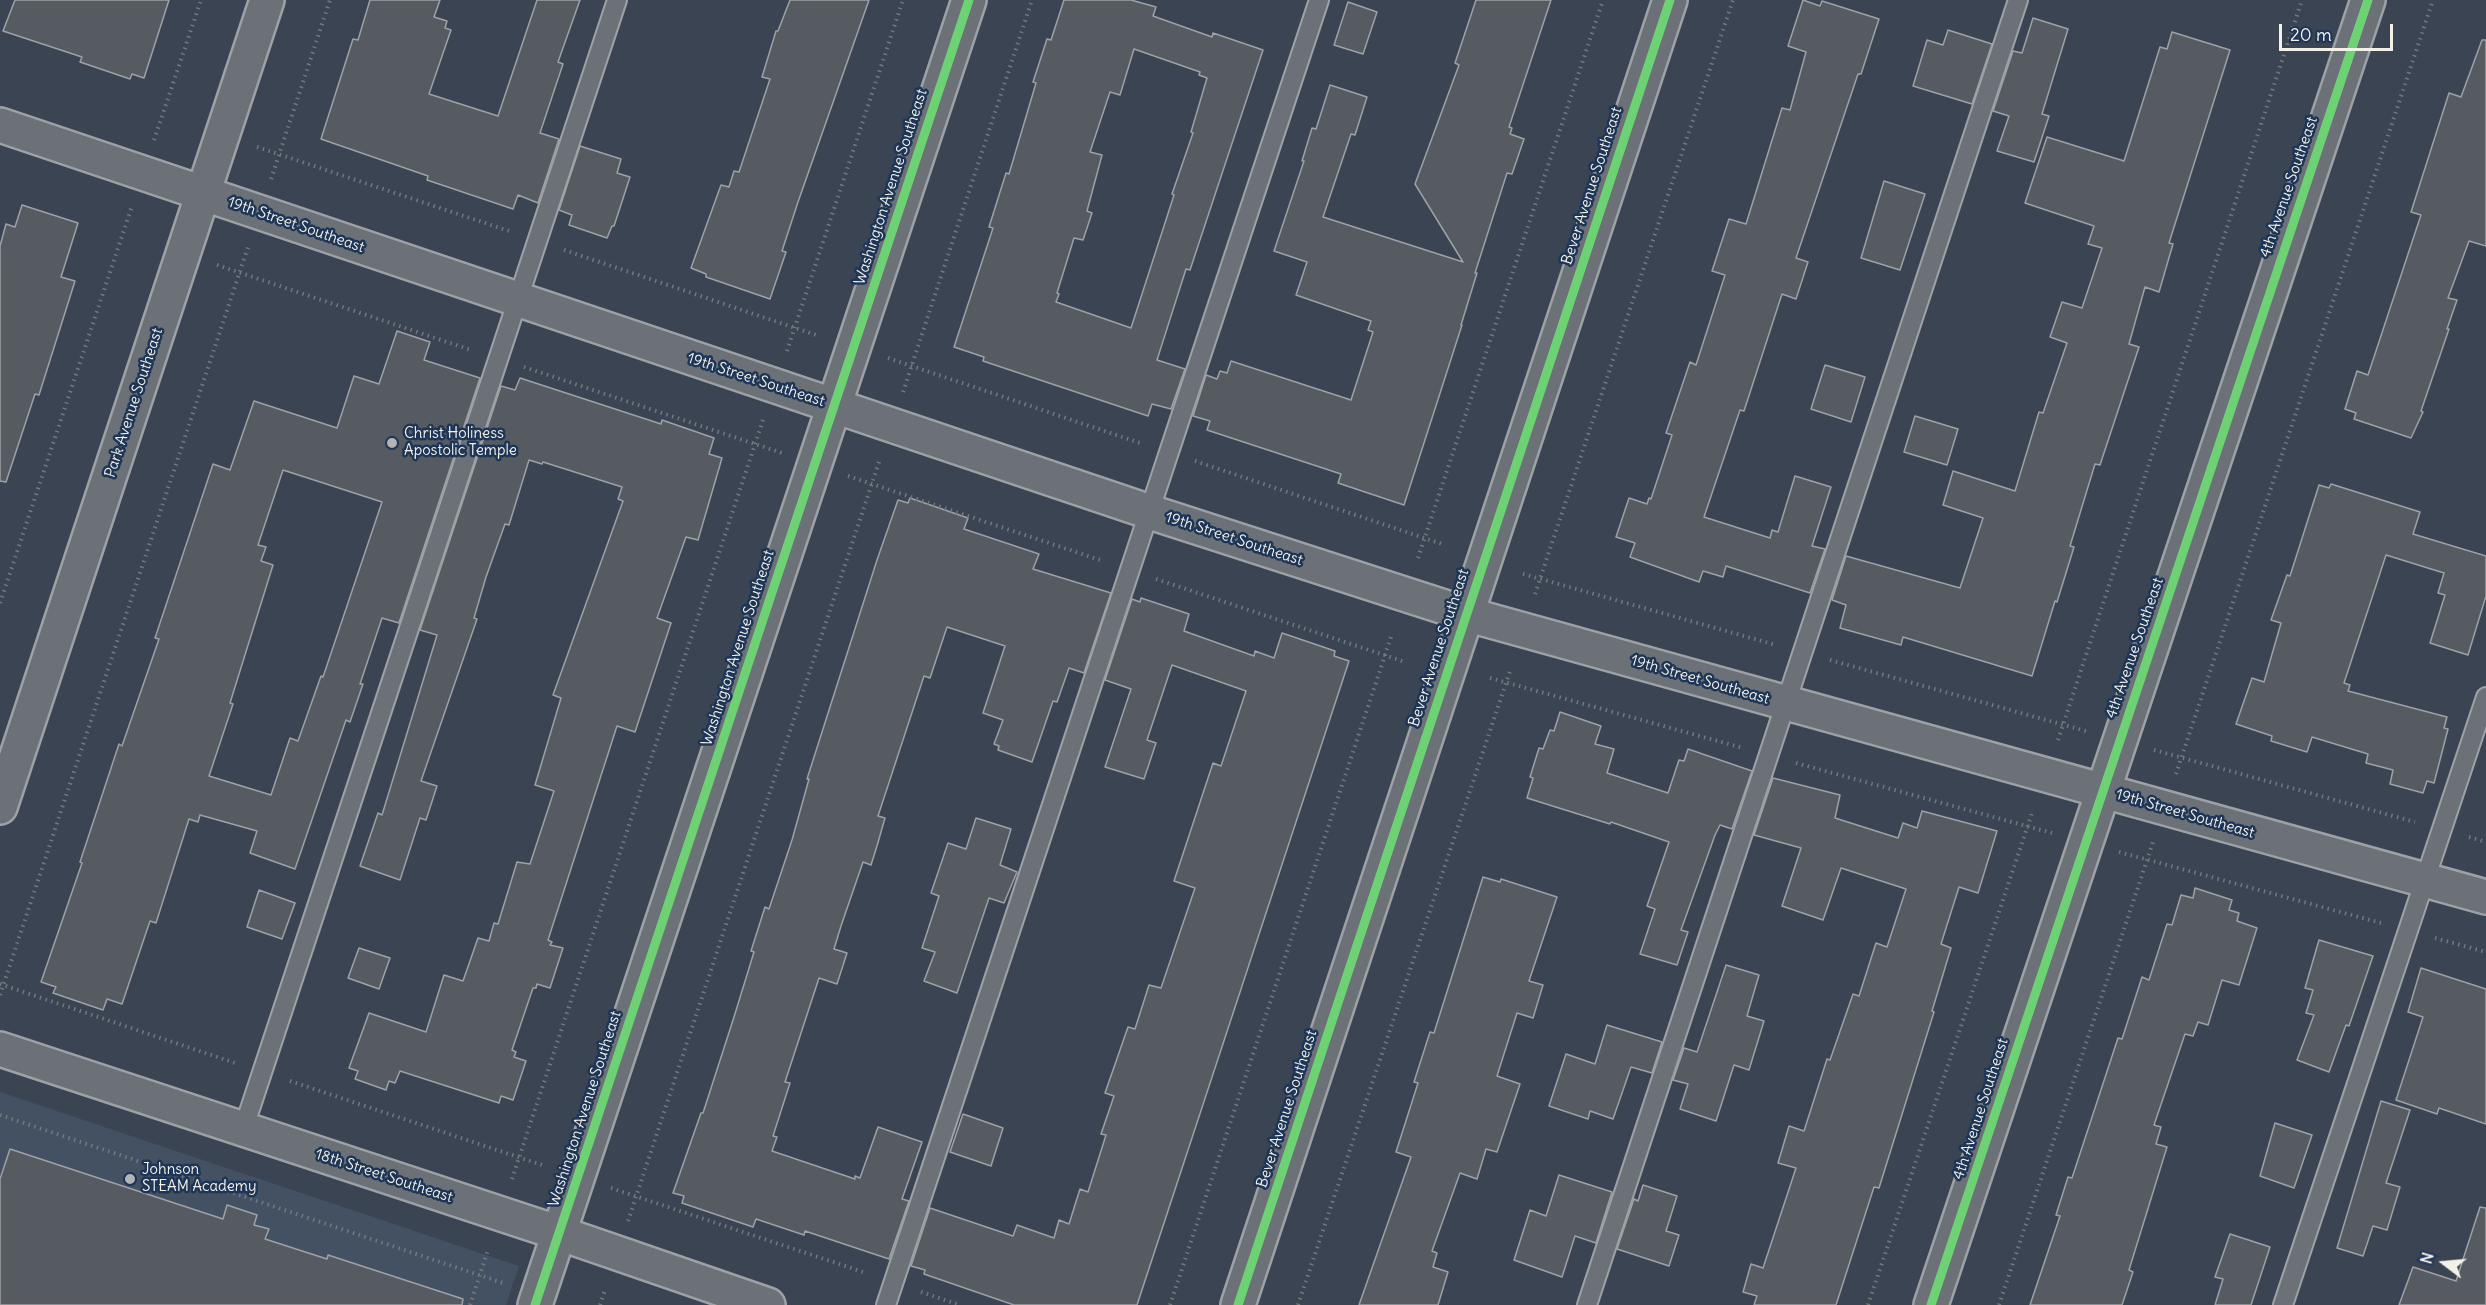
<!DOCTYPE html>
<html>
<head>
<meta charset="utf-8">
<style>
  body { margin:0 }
  #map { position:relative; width:2486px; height:1305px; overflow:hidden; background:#3a4452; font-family:Delius,sans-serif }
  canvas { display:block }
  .north { position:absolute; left:2414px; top:1233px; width:60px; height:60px; -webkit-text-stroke:4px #1d3557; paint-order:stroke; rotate:286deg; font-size:16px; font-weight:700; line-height:24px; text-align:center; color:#f4f1e8 }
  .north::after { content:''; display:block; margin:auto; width:21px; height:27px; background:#f4f1e8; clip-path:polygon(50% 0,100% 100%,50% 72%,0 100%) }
  .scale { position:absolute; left:2279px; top:24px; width:114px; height:27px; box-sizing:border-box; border:3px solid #f4f1e8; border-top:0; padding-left:8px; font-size:18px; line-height:21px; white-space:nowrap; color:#f4f1e8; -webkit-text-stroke:4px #1d3557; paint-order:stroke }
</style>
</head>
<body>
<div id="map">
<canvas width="2486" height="1305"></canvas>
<div class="north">N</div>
<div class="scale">20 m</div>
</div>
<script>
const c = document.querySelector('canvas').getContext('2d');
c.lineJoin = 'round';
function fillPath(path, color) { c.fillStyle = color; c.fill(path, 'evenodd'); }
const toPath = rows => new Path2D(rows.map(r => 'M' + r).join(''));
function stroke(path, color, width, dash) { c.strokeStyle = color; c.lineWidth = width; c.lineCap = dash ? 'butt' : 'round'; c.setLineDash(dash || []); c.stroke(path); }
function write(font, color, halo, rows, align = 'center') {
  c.font = font + ' Delius,sans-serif'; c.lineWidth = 5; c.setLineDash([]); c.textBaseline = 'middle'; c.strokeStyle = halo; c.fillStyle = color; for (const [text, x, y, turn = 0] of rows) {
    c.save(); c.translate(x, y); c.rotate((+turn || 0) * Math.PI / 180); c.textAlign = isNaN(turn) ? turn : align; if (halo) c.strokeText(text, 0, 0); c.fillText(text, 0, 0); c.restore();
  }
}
const built = toPath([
  [0,1092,519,1266,506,1305,0,1305]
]);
const building = toPath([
  [15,0,169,0,144,78,132,74,130,79,80,62,82,57,3,31,15,0],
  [370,0,440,0,434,17,447,21,445,28,451,30,429,94,498,116,537,0,580,0,558,62,563,64,540,133,559,139,538,203,518,195,513,209,427,180,428,176,321,139,353,39,358,40,370,0],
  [790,0,869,0,798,202,782,251,786,252,770,299,706,277,706,274,691,268,721,185,729,187,734,171,739,172,770,79,762,77,776,31,778,31,790,0],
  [1064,0,1131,0,1156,7,1153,16,1212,37,1213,33,1263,50,1190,270,1186,269,1157,360,1185,369,1171,409,1152,404,1148,416,983,361,984,357,954,347,993,228,989,227,1006,173,1009,174,1036,83,1033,82,1047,39,1051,40,1064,0],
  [1134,49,1200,72,1199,75,1207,78,1191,132,1193,133,1172,194,1174,195,1131,328,1056,302,1059,294,1057,293,1074,238,1083,240,1092,213,1087,211,1102,155,1090,152,1110,92,1120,95,1134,49],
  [1476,0,1551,0,1509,127,1512,128,1510,134,1524,139,1512,174,1507,173,1475,273,1477,273,1461,325,1462,325,1404,505,1338,483,1341,474,1207,430,1210,421,1193,416,1206,375,1217,379,1220,371,1227,373,1231,361,1351,400,1373,332,1368,330,1371,321,1296,295,1307,262,1274,251,1304,161,1302,161,1312,128,1316,129,1330,85,1367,97,1355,135,1351,134,1323,217,1463,262,1415,184,1459,65,1455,63,1476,0],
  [1803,0,1820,6,1822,1,1879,19,1861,74,1858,74,1796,258,1808,262,1796,299,1782,294,1744,411,1740,410,1704,517,1770,538,1772,530,1778,532,1795,476,1831,487,1812,546,1825,549,1810,593,1726,566,1723,577,1703,571,1699,582,1630,557,1635,543,1616,537,1629,498,1647,504,1649,498,1651,499,1672,435,1666,433,1690,362,1696,365,1725,275,1712,271,1729,219,1746,224,1782,108,1790,110,1806,52,1788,46,1803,0],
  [1348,2,1377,12,1363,54,1334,45,1348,2],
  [2033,18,2068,29,2042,114,2049,116,2034,162,1997,151,2009,116,1993,111,2013,51,2022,53,2033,18],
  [1948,30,1992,44,1972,104,1913,86,1927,40,1943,45,1948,30],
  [2172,32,2230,50,2169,243,2173,244,2159,292,2145,287,2129,344,2139,347,2100,465,2095,464,2070,546,2074,547,2057,602,2055,601,2032,676,1903,637,1901,645,1840,628,1846,605,1832,600,1846,556,1960,588,1983,518,1943,505,1953,471,2015,491,2039,412,2043,413,2067,343,2050,337,2062,302,2082,308,2102,248,2088,244,2094,226,2025,203,2047,137,2124,161,2160,47,2167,49,2172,32],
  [2482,40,2486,40,2486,246,2469,241,2448,298,2457,300,2447,329,2449,329,2421,411,2423,412,2411,438,2354,419,2356,413,2345,409,2357,371,2368,375,2415,233,2421,215,2411,212,2449,93,2461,97,2482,40],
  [580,146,621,159,617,173,630,177,614,226,612,226,607,238,569,225,572,215,559,210,580,146],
  [1884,181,1925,194,1900,270,1861,258,1884,181],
  [22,205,78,223,61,277,75,281,39,395,35,394,6,482,0,481,0,246,6,224,15,227,22,205],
  [397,331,430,342,424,360,480,378,399,623,382,618,360,684,363,684,350,722,346,720,295,869,250,853,257,831,200,815,198,822,189,819,156,923,150,921,122,1004,107,999,103,1010,53,993,56,987,41,982,82,863,80,862,119,744,122,746,159,639,155,638,213,464,230,470,254,401,337,428,354,376,379,384,397,331],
  [283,470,382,502,323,677,321,676,298,741,290,738,271,795,209,776,233,704,230,703,273,565,261,561,266,547,258,545,283,470],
  [1825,365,1865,377,1851,422,1811,409,1825,365],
  [520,378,661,424,662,420,714,438,709,454,722,458,698,540,686,537,657,618,671,623,635,732,617,726,548,940,552,942,550,945,563,948,550,988,537,984,536,988,533,988,512,1050,516,1052,514,1057,526,1061,513,1100,501,1096,499,1103,400,1071,395,1083,389,1081,386,1090,355,1079,358,1071,349,1068,369,1013,426,1032,444,975,463,981,478,938,489,941,494,923,498,924,517,862,530,864,554,791,535,785,561,698,553,695,623,501,618,499,622,487,543,462,542,464,529,460,509,525,505,524,486,577,474,618,477,619,421,781,437,786,426,820,420,818,400,880,360,866,378,813,382,815,437,635,420,630,501,386,515,390,520,378],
  [1915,416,1958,429,1947,465,1904,452,1915,416],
  [2331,484,2420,512,2413,534,2486,556,2486,596,2468,655,2430,643,2445,595,2438,593,2444,573,2386,555,2344,683,2350,685,2348,691,2447,717,2444,728,2448,729,2434,783,2427,781,2423,793,2390,784,2393,770,2366,763,2368,754,2312,737,2307,752,2271,741,2272,736,2236,724,2252,678,2264,682,2281,623,2271,620,2287,575,2290,576,2319,485,2329,488,2331,484],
  [910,498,968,518,964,529,1039,554,1033,569,1111,593,1084,673,1069,668,1057,702,1053,701,1032,762,998,750,999,746,994,744,1003,720,983,713,1005,646,947,627,930,678,924,676,878,816,885,818,877,846,871,865,863,862,841,926,834,949,847,953,837,984,819,978,785,1082,790,1083,773,1136,777,1137,772,1151,855,1179,855,1176,860,1178,878,1127,922,1142,902,1199,909,1201,889,1259,805,1231,804,1235,756,1219,753,1227,682,1203,684,1196,673,1193,701,1113,703,1113,734,1017,754,952,751,951,765,907,769,909,792,840,809,779,807,779,877,560,898,500,908,503,910,498],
  [1141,598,1189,614,1184,631,1254,656,1255,651,1274,658,1282,633,1335,651,1334,656,1349,661,1137,1305,1014,1305,924,1274,925,1270,911,1266,930,1208,1013,1236,1017,1225,1054,1238,1059,1220,1069,1224,1080,1189,1088,1192,1106,1135,1101,1134,1114,1096,1105,1093,1128,1027,1135,1029,1149,985,1161,988,1195,888,1174,881,1213,763,1221,766,1246,691,1172,665,1147,740,1156,743,1144,779,1105,767,1131,689,1105,680,1132,599,1140,602,1141,598],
  [1560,712,1601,726,1595,744,1614,749,1607,773,1668,793,1679,760,1684,761,1688,749,1752,771,1732,829,1720,825,1715,835,1681,930,1688,932,1677,965,1640,954,1655,909,1647,906,1669,842,1611,822,1610,824,1527,798,1533,778,1530,777,1539,748,1543,749,1550,730,1554,731,1560,712],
  [1773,778,1840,795,1835,818,1898,838,1903,823,1917,828,1922,811,1997,831,1978,893,1959,887,1941,944,1951,948,1932,1011,1934,1012,1879,1188,1874,1187,1836,1305,1754,1305,1757,1296,1743,1292,1751,1264,1763,1268,1796,1168,1778,1163,1789,1126,1804,1131,1827,1059,1830,1060,1853,994,1859,996,1876,943,1887,947,1906,889,1841,868,1823,920,1782,906,1801,848,1754,835,1773,778],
  [976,818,1011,829,1000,865,1017,872,1004,903,989,898,957,993,924,981,935,952,922,948,939,896,931,893,948,843,966,849,976,818],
  [1483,877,1500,882,1501,879,1557,897,1529,981,1543,985,1533,1018,1517,1013,1497,1076,1520,1084,1497,1152,1486,1149,1477,1179,1460,1173,1432,1251,1437,1253,1433,1267,1448,1272,1438,1305,1359,1305,1411,1157,1396,1152,1418,1083,1414,1082,1430,1032,1434,1033,1483,877],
  [2195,888,2232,900,2229,910,2239,913,2237,921,2257,928,2239,985,2222,980,2208,1025,2198,1022,2193,1036,2185,1034,2154,1125,2161,1127,2156,1144,2167,1147,2129,1270,2133,1272,2122,1305,2030,1305,2060,1216,2056,1215,2068,1177,2072,1178,2118,1038,2122,1039,2142,977,2149,980,2167,924,2172,925,2181,895,2193,898,2195,888],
  [259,890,295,903,282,939,247,927,259,890],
  [2319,940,2373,956,2349,1026,2346,1025,2329,1072,2297,1060,2314,1015,2306,1013,2313,990,2305,988,2319,940],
  [359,948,390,958,379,989,348,978,359,948],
  [1726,965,1759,975,1747,1016,1764,1021,1749,1070,1734,1065,1716,1121,1680,1109,1688,1084,1673,1080,1684,1048,1697,1052,1726,965],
  [2421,968,2486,989,2486,1124,2439,1108,2437,1114,2396,1100,2423,1017,2408,1012,2421,968],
  [1607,1025,1662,1042,1652,1073,1631,1067,1613,1119,1590,1111,1588,1119,1549,1106,1566,1054,1595,1064,1607,1025],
  [2381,1101,2410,1110,2386,1183,2400,1187,2387,1230,2373,1226,2363,1256,2337,1248,2381,1101],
  [963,1114,1003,1128,991,1166,950,1152,963,1114],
  [2275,1123,2312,1135,2294,1188,2260,1176,2275,1123],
  [10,1149,223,1219,227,1205,257,1215,254,1225,269,1229,265,1239,327,1259,328,1255,463,1299,462,1305,0,1305,0,1179,10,1149],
  [1559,1175,1612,1192,1596,1243,1575,1236,1562,1277,1514,1260,1530,1210,1546,1216,1559,1175],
  [1643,1185,1677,1196,1666,1231,1679,1235,1669,1266,1617,1249,1634,1199,1638,1201,1643,1185],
  [2480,1207,2486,1208,2486,1305,2399,1305,2413,1267,2456,1281,2480,1207],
  [2230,1234,2270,1247,2251,1305,2215,1305,2223,1279,2215,1277,2230,1234]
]);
const path = toPath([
  [154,140,201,0],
  [257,147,512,232],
  [271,179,330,0],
  [564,250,819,336],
  [217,265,471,350],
  [787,351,903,0],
  [888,358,1143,444],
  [524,367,782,453],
  [903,392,1032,0],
  [1195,461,1445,545],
  [848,476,1103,561],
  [1418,558,1603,0],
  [1523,574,1776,645],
  [1156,579,1405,662],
  [1535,594,1733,0],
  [0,603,132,206],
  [1830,660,2086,731],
  [1490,678,1743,748],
  [2058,740,2302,0],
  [2154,750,2415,822],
  [1796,763,2052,833],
  [2176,774,2433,0],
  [2469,837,2486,842],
  [2119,852,2381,923],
  [2435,938,2486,952],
  [0,984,235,1063],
  [0,995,248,247],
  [290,1081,545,1166],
  [0,1115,506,1284],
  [512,1179,763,420],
  [611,1188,866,1273],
  [628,1221,880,459],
  [921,1292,960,1305],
  [470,1305,488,1250],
  [600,1305,605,1290],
  [1170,1305,1392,634],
  [1298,1305,1510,671],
  [1868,1305,2033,810],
  [1999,1305,2153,842]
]);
const service = toPath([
  [243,1130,617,0],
  [886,1305,1319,0],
  [1587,1305,2018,0],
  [2283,1305,2486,697]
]);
const minor = toPath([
  [0,807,267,0],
  [0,1049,559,1233,768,1305],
  [535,1305,969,0],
  [1931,1305,2368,0]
]);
const tertiary = toPath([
  [1238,1305,1670,0]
]);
const secondary = toPath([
  [0,125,1150,512,1466,614,2486,897]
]);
const cycleway = toPath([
  [535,1305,969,0],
  [1238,1305,1670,0],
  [1931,1305,2368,0]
]);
const markers = [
  [392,443,6,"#b3b4b4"],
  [130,1179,6,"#b3b4b4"]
];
const streetNames = [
  ["Bever Avenue Southeast",1592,186,-72],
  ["Washington Avenue Southeast",891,187,-72],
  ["4th Avenue Southeast",2289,187,-71],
  ["19th Street Southeast",296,225,19],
  ["19th Street Southeast",756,380,18],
  ["Park Avenue Southeast",134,403,-72],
  ["19th Street Southeast",1234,539,18],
  ["Washington Avenue Southeast",738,648,-72],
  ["Bever Avenue Southeast",1439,648,-72],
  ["4th Avenue Southeast",2135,648,-71],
  ["19th Street Southeast",1700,680,16],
  ["19th Street Southeast",2185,814,16],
  ["Washington Avenue Southeast",585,1109,-72],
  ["Bever Avenue Southeast",1287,1109,-72],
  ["4th Avenue Southeast",1981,1109,-72],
  ["18th Street Southeast",384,1176,18]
];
const poiNames = [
  ["Christ Holiness",404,434],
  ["Apostolic Temple",404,451],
  ["Johnson",142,1170],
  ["STEAM Academy",142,1187]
];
fillPath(built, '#445163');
fillPath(building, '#565b62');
stroke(building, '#9ea2a7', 1.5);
stroke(service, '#9ea2a7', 22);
stroke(minor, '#9ea2a7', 38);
stroke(tertiary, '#9ea2a7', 38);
stroke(secondary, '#9ea2a7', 38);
stroke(path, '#73787f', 4, [1.5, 4.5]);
stroke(service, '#6c7177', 18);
stroke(minor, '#6c7177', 33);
stroke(tertiary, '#6c7177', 33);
stroke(secondary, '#6c7177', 33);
stroke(cycleway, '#6cd273', 9);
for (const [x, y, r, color] of markers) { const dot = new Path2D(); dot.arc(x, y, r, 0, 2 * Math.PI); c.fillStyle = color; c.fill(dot); stroke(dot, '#1d3557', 2); }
write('15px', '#f4f1e8', '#1d3557', streetNames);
write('15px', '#f4f1e8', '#1d3557', poiNames, 'left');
</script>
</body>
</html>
